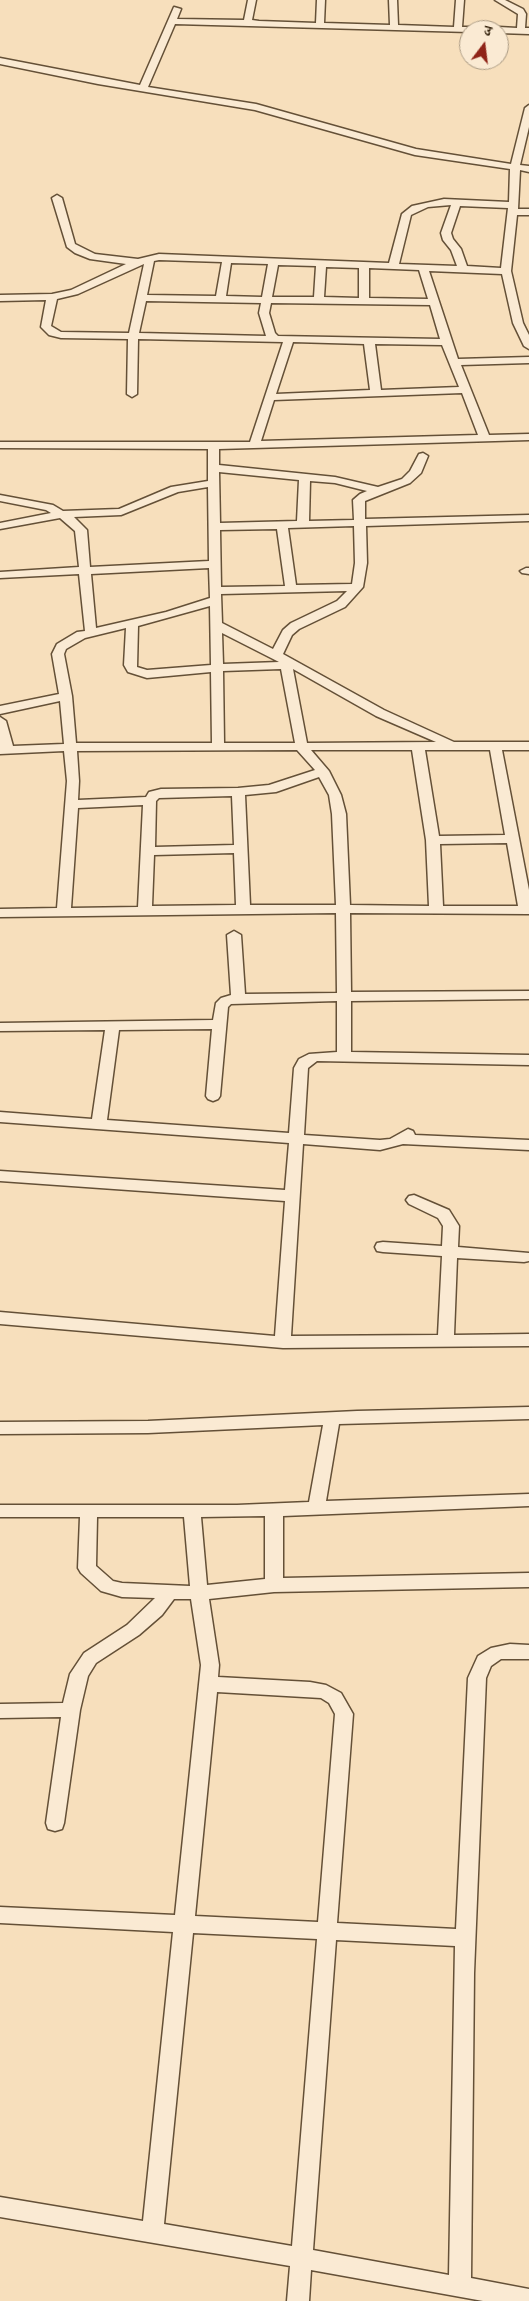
<!DOCTYPE html>
<html>
<head>
<meta charset="utf-8">
<style>
  body { margin:0 }
  #map { position:relative; width:529px; height:2301px; overflow:hidden; background:#f7dfbc; font-family:"IM FELL Great Primer","Noto Serif Devanagari",serif }
  canvas { display:block }
  .north { position:absolute; left:459px; top:20px; width:50px; height:50px; box-sizing:border-box; background:#faead3; border:1px solid #aa9a83; border-radius:50%; rotate:15deg; font-size:14px; font-weight:700; line-height:20px; text-align:center; color:#33210b }
  .north::after { content:''; display:block; margin:auto; width:18px; height:22px; background:#8f2418; clip-path:polygon(50% 0,100% 100%,50% 72%,0 100%) }
</style>
</head>
<body>
<div id="map">
<canvas width="529" height="2301"></canvas>
<div class="north">उ</div>
</div>
<script>
const c = document.querySelector('canvas').getContext('2d');
c.lineJoin = 'round';
const toPath = rows => new Path2D(rows.map(r => 'M' + r).join(''));
function stroke(path, color, width, dash) { c.strokeStyle = color; c.lineWidth = width; c.lineCap = dash ? 'butt' : 'round'; c.setLineDash(dash || []); c.stroke(path); }
function fillPath(path, color) { c.fillStyle = color; c.fill(path, 'evenodd'); }
const minor = toPath([
  [248,0,256,0,252,20,259,21,316,23,317,0,325,0,324,23,390,25,389,0,397,0,398,25,454,27,456,0,464,0,462,27,483,27,487,30,469,30,469,32,175,24,148,87,256,104,416,149,511,164,525,108,529,105,529,127,520,165,529,166,529,172,520,170,518,209,529,209,529,215,517,215,511,271,523,323,529,335,529,349,524,346,513,323,502,274,429,271,458,359,529,357,529,363,461,365,489,435,529,434,529,440,219,449,219,465,335,477,378,487,402,479,410,471,419,454,423,453,428,456,421,473,410,483,365,501,365,519,529,515,529,521,366,526,367,563,363,587,345,607,299,629,292,635,283,654,384,710,454,742,529,742,529,750,502,750,529,890,529,914,350,913,351,992,529,991,529,999,351,1001,351,1052,529,1055,529,1065,317,1061,308,1068,304,1135,380,1140,390,1139,408,1129,413,1131,415,1135,529,1140,529,1150,403,1144,380,1150,303,1144,291,1336,438,1335,442,1256,383,1252,377,1251,375,1247,377,1243,383,1242,442,1246,443,1226,438,1218,409,1204,406,1200,409,1196,414,1195,449,1210,459,1226,458,1247,529,1253,529,1261,524,1262,457,1258,454,1335,529,1334,529,1346,283,1348,0,1324,0,1312,275,1336,285,1201,0,1181,0,1171,285,1190,289,1143,0,1122,0,1112,92,1119,105,1030,0,1031,0,1023,213,1020,216,1003,221,998,231,995,227,935,234,931,241,935,245,994,337,993,336,913,0,917,0,909,57,908,67,781,64,751,0,754,0,717,6,721,13,746,64,744,60,701,0,714,0,706,59,694,52,654,57,644,77,632,85,631,79,574,0,578,0,572,79,567,75,531,60,518,0,529,0,523,51,513,46,510,0,501,0,495,53,505,63,511,119,509,171,487,208,481,208,449,0,448,0,442,250,442,283,342,138,339,137,394,132,397,127,394,128,339,61,338,49,335,41,327,46,300,0,301,0,295,52,294,71,290,126,264,90,259,75,253,67,247,52,198,57,195,62,198,75,244,95,254,138,259,159,254,389,263,402,214,412,206,444,199,509,202,510,169,415,155,255,110,98,84,0,64,0,58,140,85,174,7,181,9,177,19,244,20,248,0],
  [451,205,441,233,443,240,451,250,457,266,399,264,411,215,428,207,451,205],
  [460,206,508,208,501,268,467,266,461,249,453,239,451,233,460,206],
  [159,260,222,262,216,296,147,295,154,261,159,260],
  [231,263,268,264,262,297,226,296,231,263],
  [144,264,129,333,61,332,51,326,57,299,78,294,144,264],
  [278,265,316,266,314,297,272,297,278,265],
  [326,267,359,268,359,298,324,297,326,267],
  [369,268,419,270,428,299,369,298,369,268],
  [146,301,261,303,259,313,266,336,139,333,146,301],
  [271,303,430,305,440,339,278,336,275,333,269,313,271,303],
  [293,342,364,344,370,390,276,394,293,342],
  [375,344,442,345,459,387,381,390,375,344],
  [462,393,478,435,261,441,274,400,462,393],
  [219,472,299,480,297,521,220,523,219,472],
  [310,481,335,483,367,491,360,494,353,500,354,520,309,521,310,481],
  [208,487,209,561,90,567,87,530,74,517,121,515,178,492,208,487],
  [354,526,355,563,352,584,296,585,288,528,354,526],
  [277,529,285,586,221,587,220,530,277,529],
  [209,568,210,598,166,612,96,628,91,574,209,568],
  [347,591,337,601,291,623,283,630,273,649,222,623,221,594,347,591],
  [210,606,211,665,147,670,137,667,138,626,210,606],
  [126,628,124,665,128,672,147,678,211,672,212,743,76,743,72,696,64,654,66,649,85,638,126,628],
  [222,633,279,662,223,664,222,633],
  [281,669,295,743,224,743,223,671,281,669],
  [293,669,376,716,436,742,307,743,293,669],
  [297,750,315,770,269,785,238,788,161,789,149,792,146,797,78,800,79,781,77,751,297,750],
  [311,750,412,750,426,840,429,906,350,905,346,814,341,795,329,771,311,750],
  [425,750,490,750,505,835,439,836,425,750],
  [319,777,329,795,332,814,336,905,250,905,245,795,276,792,319,777],
  [232,796,234,845,155,847,156,801,159,798,232,796],
  [143,805,138,907,71,908,78,808,143,805],
  [507,843,518,906,443,906,440,844,507,843],
  [234,853,236,905,152,906,154,855,234,853],
  [337,1001,337,1052,309,1054,299,1059,294,1068,289,1133,107,1120,119,1030,212,1029,206,1096,208,1099,213,1101,218,1099,220,1096,228,1007,231,1004,337,1001],
  [495,0,505,0,523,9,526,14,525,28,529,28,529,34,499,33,499,30,495,30,499,27,517,28,518,14,495,0],
  [526,568,529,568,529,574,522,573,520,571,526,568],
  [529,1407,529,1419,339,1424,326,1501,529,1494,529,1506,283,1516,283,1578,529,1573,529,1587,274,1592,209,1599,219,1665,218,1677,310,1682,326,1685,341,1693,353,1714,337,1923,456,1929,468,1678,478,1656,491,1648,510,1644,529,1645,529,1659,501,1659,491,1666,486,1678,474,1973,471,2278,529,2289,529,2301,483,2301,311,2270,309,2301,287,2301,290,2266,0,2217,0,2197,143,2221,173,1932,0,1923,0,1907,175,1915,201,1665,191,1599,174,1599,162,1615,139,1635,96,1663,88,1676,80,1710,64,1823,62,1829,55,1831,48,1829,46,1823,61,1717,0,1718,0,1704,63,1703,70,1674,84,1653,127,1625,155,1598,122,1597,101,1591,81,1573,78,1568,80,1517,0,1517,0,1505,237,1505,309,1502,323,1425,148,1433,0,1434,0,1422,148,1421,357,1411,529,1407],
  [265,1516,265,1579,207,1585,201,1517,265,1516],
  [97,1517,184,1517,190,1586,122,1583,113,1581,96,1566,97,1517],
  [217,1692,321,1698,329,1703,335,1714,318,1922,195,1916,217,1692],
  [193,1933,317,1939,292,2246,164,2224,193,1933],
  [336,1940,455,1946,449,2275,313,2250,336,1940]
]);
stroke(minor, '#645037', 3);
fillPath(minor, '#faead3');
</script>
</body>
</html>
